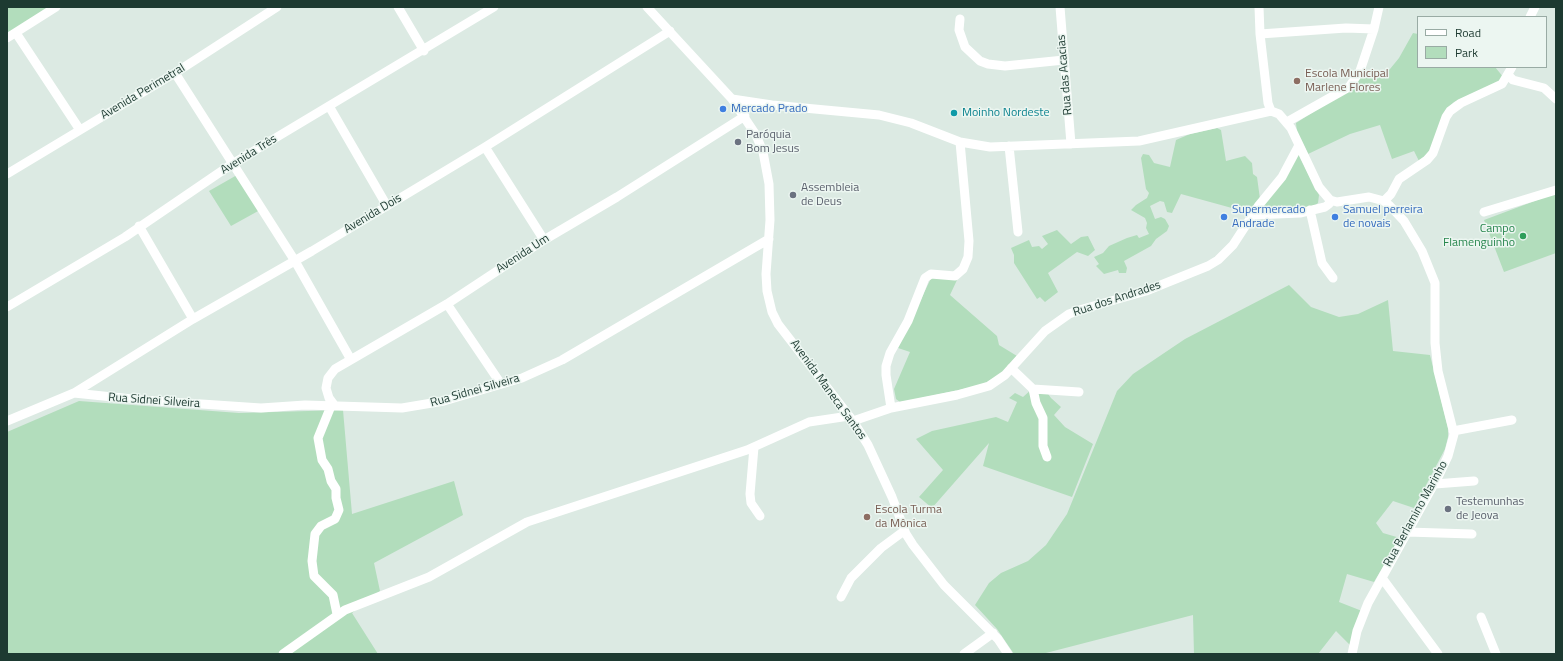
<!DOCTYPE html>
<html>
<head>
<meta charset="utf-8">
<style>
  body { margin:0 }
  #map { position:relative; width:1563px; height:661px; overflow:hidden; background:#dceae3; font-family:"Titillium Web",sans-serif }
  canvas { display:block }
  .frame { position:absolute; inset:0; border:8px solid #1d3a31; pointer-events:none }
  .legend { position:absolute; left:1417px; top:16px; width:130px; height:52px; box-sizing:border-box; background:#ecf6f1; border:1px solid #99aba4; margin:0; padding:5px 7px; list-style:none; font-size:12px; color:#1d3a31 }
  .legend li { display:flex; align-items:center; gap:8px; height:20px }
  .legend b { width:20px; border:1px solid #99aba4 }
</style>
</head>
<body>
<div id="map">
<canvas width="1563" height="661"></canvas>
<div class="frame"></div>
<ul class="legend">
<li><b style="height:5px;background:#fff"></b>Road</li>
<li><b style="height:11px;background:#b2ddbc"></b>Park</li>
</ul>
</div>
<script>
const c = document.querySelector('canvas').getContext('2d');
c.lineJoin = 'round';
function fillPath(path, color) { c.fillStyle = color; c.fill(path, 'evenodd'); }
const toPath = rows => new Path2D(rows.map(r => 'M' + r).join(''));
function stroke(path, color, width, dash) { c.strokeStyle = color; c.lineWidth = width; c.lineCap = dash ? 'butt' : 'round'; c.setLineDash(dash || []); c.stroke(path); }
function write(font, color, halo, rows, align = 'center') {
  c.font = font + ' "Titillium Web",sans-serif'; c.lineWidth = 3; c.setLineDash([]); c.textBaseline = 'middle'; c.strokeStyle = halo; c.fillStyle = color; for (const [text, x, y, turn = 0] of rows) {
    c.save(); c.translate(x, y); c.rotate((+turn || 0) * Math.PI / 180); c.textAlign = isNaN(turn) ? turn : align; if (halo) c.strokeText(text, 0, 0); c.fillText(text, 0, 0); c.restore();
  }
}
const green = toPath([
  [7,7,54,7,7,37],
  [1413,33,1418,34,1418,67,1495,67,1504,78,1493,86,1454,102,1446,110,1429,152,1419,161,1414,151,1392,159,1380,125,1350,134,1308,154,1297,132,1296,123,1354,86,1364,73,1371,75,1382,74,1390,69,1399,58],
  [1217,128,1221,130,1226,161,1245,156,1252,163,1253,174,1257,177,1260,199,1250,213,1181,194,1172,213,1167,212,1164,202,1160,201,1150,206,1155,219,1161,217,1165,219,1169,226,1167,231,1156,239,1151,246,1124,261,1127,268,1126,273,1119,273,1118,270,1104,274,1096,266,1099,264,1094,257,1103,253,1109,246,1127,238,1137,235,1139,238,1149,234,1146,228,1147,223,1145,218,1131,210,1136,205,1147,198,1149,193,1146,189,1141,158,1143,154,1149,155,1154,163,1170,167,1176,140,1190,134],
  [1298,154,1319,195,1318,203,1313,207,1264,209,1263,206],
  [237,175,260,210,231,226,209,191],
  [1556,193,1556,253,1504,272,1484,220],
  [1057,230,1071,244,1081,237,1088,236,1095,250,1088,256,1077,252,1048,273,1058,292,1045,302,1040,297,1037,299,1014,263,1014,255,1011,248,1029,240,1032,247,1039,246,1042,249,1048,244,1042,236],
  [932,276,957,280,950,295,997,336,999,345,1017,356,1002,373,982,385,908,401,900,402,896,399,894,389,910,352,898,348],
  [1289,285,1311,307,1339,317,1358,314,1388,300,1393,351,1430,355,1448,428,1448,437,1445,449,1414,508,1393,501,1376,523,1383,533,1400,538,1374,582,1347,574,1339,602,1362,611,1350,645,1336,631,1318,654,1194,654,1193,615,1042,654,1014,654,997,629,975,605,989,583,1001,573,1028,561,1046,545,1067,514,1117,391,1133,374,1185,339],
  [1032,389,1046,391,1051,398,1061,407,1054,415,1065,427,1093,444,1072,497,983,466,989,443,932,508,919,497,943,470,916,439,932,431,996,417,1008,422,1017,402,1009,398,1015,393,1023,397],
  [79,401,239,413,343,410,352,514,454,481,463,515,374,563,380,591,352,613,378,654,7,654,7,432]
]);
const minor = toPath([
  [398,7,424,51],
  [647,7,732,99,756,135,763,152,769,184,770,220,766,274,767,291,772,312,778,324,853,421,868,445,892,497,906,534,913,545,944,585,998,639,1008,654],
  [1060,7,1071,144],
  [1259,7,1260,34,1268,103,1271,111],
  [1530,17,1535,7],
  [960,19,959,30,965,47,980,61,988,64,1005,66,1064,60],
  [1374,29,1379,7],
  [16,33,80,130],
  [1260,34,1346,28,1374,29,1360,71,1349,87,1287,122],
  [7,38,56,7],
  [175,73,295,261,350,358],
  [1508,75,1513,80,1544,88,1556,99],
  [732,99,772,105,879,115,911,123,960,142,990,147,1139,141,1271,111,1279,114,1291,128,1319,187,1330,200,1337,202,1369,197,1384,201,1390,206,1404,221,1422,251,1435,283,1435,343,1438,371,1454,434,1448,456,1439,475,1368,603,1357,631,1352,654],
  [329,106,387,206],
  [1009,146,1018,232],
  [485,147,544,240],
  [7,174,175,73,277,7],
  [1384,201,1391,194,1399,179,1427,160,1433,153,1446,117,1450,111,1461,103,1502,84,1512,67],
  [1310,210,1322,263,1333,278],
  [1484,212,1556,190],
  [1253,215,1300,213,1325,207,1329,204,1330,200],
  [139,226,193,319],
  [447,304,501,384],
  [7,307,125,237,232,164,494,7],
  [1011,368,1033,389,1036,403,1043,418,1043,446,1047,457],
  [1033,389,1079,392],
  [74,393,142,400,261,408,305,405,402,408,444,401,522,378,562,360,769,239],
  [331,406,318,438,322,460,328,469,331,481,336,489,336,498,339,510,335,519,321,526,315,534,312,561,314,576,333,595,337,614],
  [335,406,329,398,326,388,328,378,335,369,447,304,544,240,617,197,745,116],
  [891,408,886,375,886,366,890,353,908,321,925,278,931,274,955,276,963,269,968,257,969,241,960,142],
  [7,421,74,393,193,319,312,251,485,147,670,31],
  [853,421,891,408,957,395,989,386,1005,375,1045,331,1069,314,1083,309,1146,291,1208,266,1218,260,1233,245,1259,205,1282,177,1299,145],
  [1453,431,1512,420],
  [754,447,750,494,751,503,760,516],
  [1435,484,1474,481],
  [1407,532,1472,534],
  [1382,578,1438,654],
  [841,597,851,578,881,548,904,531],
  [1481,617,1496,654],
  [283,654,345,610,429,577,527,522,747,450,809,422,849,416],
  [964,654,993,633]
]);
const markers = [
  [1297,81,4,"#8d6e63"],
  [723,109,4,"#3f7fe0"],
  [954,113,4,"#0f9aa8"],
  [738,142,4,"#6b7280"],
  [793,195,4,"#6b7280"],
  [1224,217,4,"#3f7fe0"],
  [1335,217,4,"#3f7fe0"],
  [1523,236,4,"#2e9e5b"],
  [1448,509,4,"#6b7280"],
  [867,517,4,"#8d6e63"]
];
const educationNames = [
  ["Escola Municipal",1305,74],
  ["Marlene Flores",1305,88],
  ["Escola Turma",875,510],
  ["da Mônica",875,524]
];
const streetNames = [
  ["Rua das Acacias",1065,75,-95],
  ["Avenida Perimetral",143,92,-31],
  ["Avenida Três",249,155,-32],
  ["Avenida Dois",373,214,-31],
  ["Avenida Um",523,254,-33],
  ["Rua dos Andrades",1117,299,-18],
  ["Avenida Maneca Santos",828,390,54],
  ["Rua Sidnei Silveira",475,391,-16],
  ["Rua Sidnei Silveira",154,401,4],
  ["Rua Berlamino Marinho",1416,514,-61]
];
const shopNames = [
  ["Mercado Prado",731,109],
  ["Supermercado",1232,210],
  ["Andrade",1232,224],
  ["Samuel perreira",1343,210],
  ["de novais",1343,224]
];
const cultureNames = [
  ["Moinho Nordeste",962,113]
];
const worshipNames = [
  ["Paróquia",746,135],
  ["Bom Jesus",746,149],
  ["Assembleia",801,188],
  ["de Deus",801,202],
  ["Testemunhas",1456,502],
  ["de Jeova",1456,516]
];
const leisureNames = [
  ["Campo",1515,229],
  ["Flamenguinho",1515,243]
];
fillPath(green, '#b2ddbc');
stroke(minor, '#fff', 9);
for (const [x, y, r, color] of markers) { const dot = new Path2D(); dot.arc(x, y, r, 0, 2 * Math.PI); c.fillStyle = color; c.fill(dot); stroke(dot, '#ecf6f1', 1.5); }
write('12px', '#785e54', '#ecf6f1', educationNames, 'left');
write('12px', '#1d3a31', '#ecf6f1', streetNames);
write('12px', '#366cbe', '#ecf6f1', shopNames, 'left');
write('12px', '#0d838f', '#ecf6f1', cultureNames, 'left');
write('12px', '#5b616d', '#ecf6f1', worshipNames, 'left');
write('12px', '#27864d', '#ecf6f1', leisureNames, 'right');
</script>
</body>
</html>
